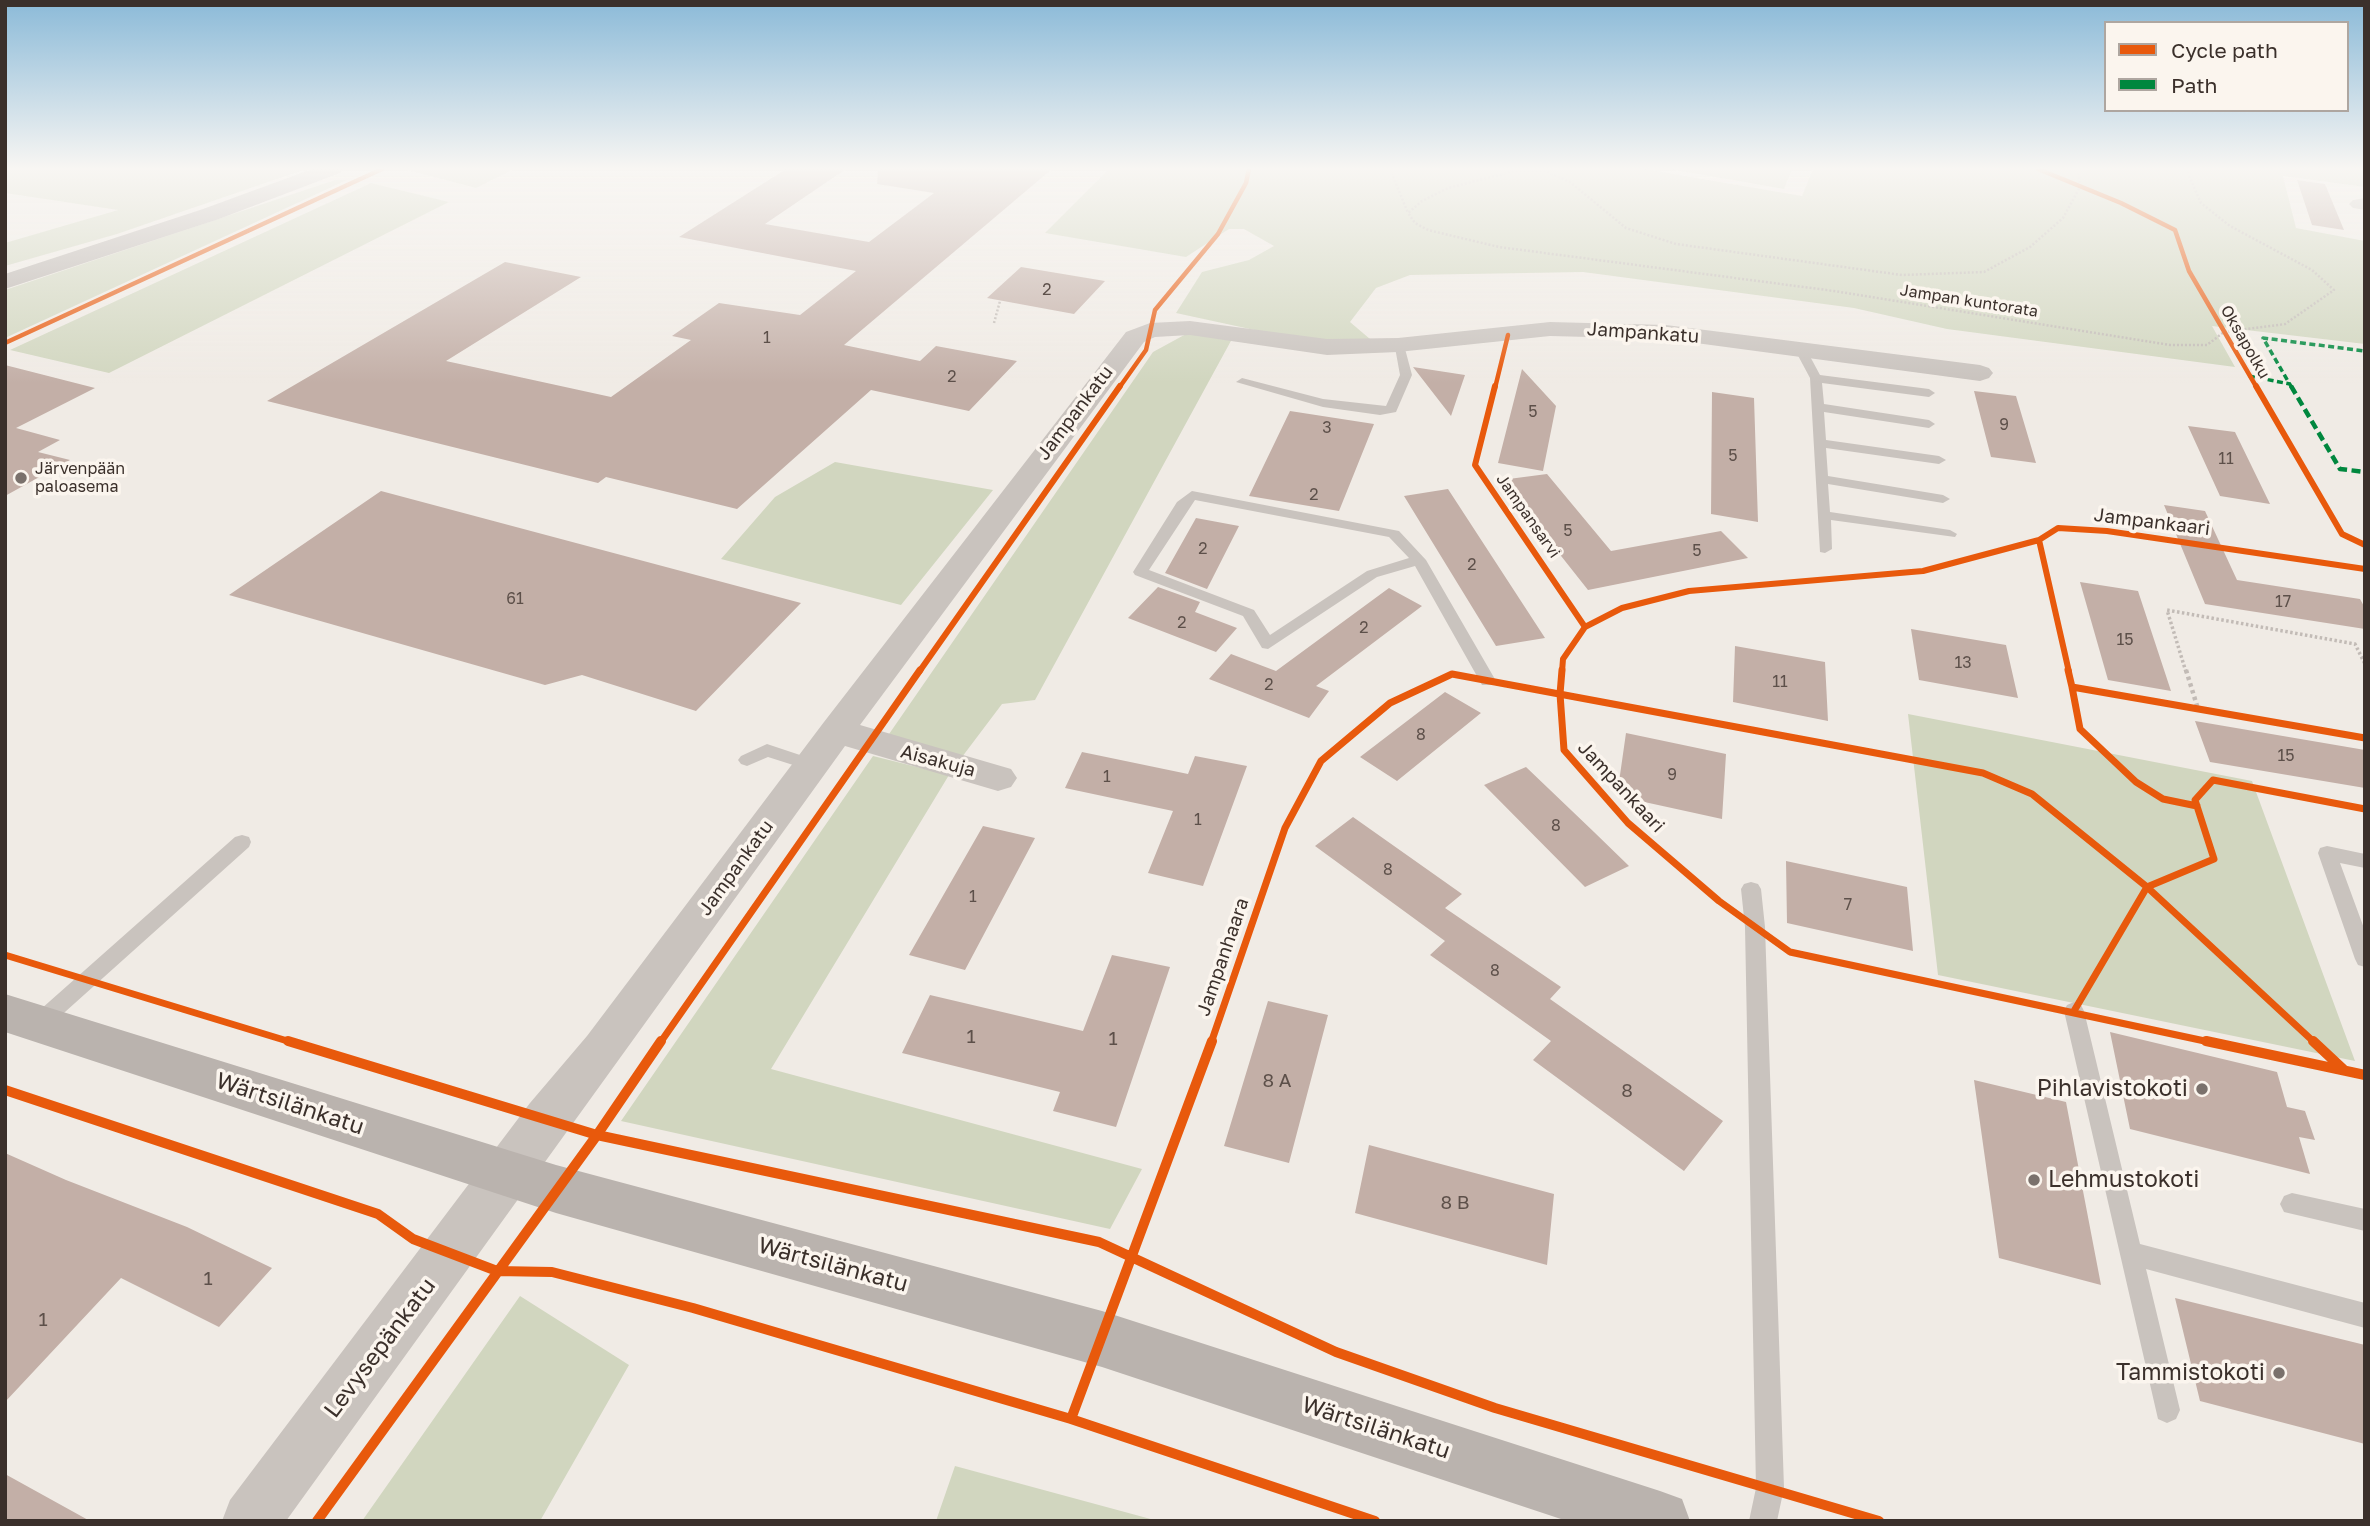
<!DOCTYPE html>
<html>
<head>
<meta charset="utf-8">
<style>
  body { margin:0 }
  #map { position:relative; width:2370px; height:1526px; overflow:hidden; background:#f0ebe5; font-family:"Golos Text",sans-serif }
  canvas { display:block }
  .frame { position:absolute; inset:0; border:7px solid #3b302b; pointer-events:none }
  .legend { position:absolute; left:2104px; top:21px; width:245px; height:91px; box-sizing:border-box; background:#fbf5ee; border:2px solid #aea6a0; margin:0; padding:9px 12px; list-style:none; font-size:21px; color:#3b302b }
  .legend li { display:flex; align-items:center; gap:14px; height:35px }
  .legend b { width:35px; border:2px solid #aea6a0 }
</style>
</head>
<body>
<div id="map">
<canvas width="2370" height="1526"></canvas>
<div class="frame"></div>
<ul class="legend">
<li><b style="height:9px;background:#e8590c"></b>Cycle path</li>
<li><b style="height:9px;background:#00873e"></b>Path</li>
</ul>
</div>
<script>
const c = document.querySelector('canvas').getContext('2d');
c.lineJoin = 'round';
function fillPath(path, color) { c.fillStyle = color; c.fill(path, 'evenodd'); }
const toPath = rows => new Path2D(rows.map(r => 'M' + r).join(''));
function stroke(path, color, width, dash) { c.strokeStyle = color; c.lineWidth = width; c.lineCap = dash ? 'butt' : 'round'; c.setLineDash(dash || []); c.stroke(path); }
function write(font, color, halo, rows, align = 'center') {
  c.font = font + ' "Golos Text",sans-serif'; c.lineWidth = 7; c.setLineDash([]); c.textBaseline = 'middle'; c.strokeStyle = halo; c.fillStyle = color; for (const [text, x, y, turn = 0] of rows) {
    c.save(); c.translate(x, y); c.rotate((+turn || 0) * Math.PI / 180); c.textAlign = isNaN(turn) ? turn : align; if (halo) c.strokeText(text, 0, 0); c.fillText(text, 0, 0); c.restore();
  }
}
const green = toPath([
  [5,169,306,169,117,234,5,266,5,243,118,210,5,193],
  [404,169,514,169,476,188],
  [1109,169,1644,169,1802,196,1813,169,2362,169,2365,187,2283,176,2296,228,2365,241,2365,344,2212,326,2235,367,1947,329,1854,308,1583,272,1410,275,1376,288,1350,322,1370,339,1330,340,1273,334,1176,313,1202,272,1249,260,1274,246,1244,229,1229,229,1186,257,1045,233],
  [1670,169,1792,169,1784,189],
  [335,180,347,180,5,338,5,290],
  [371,183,449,202,109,373,10,350],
  [1186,334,1232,339,1035,700,1002,704,962,757,887,737,1153,352],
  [835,462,993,490,901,605,721,559,775,497],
  [1908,714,2252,781,2355,1061,1938,975],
  [873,756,949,775,771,1069,1142,1169,1110,1229,621,1121],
  [520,1296,629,1365,540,1521,362,1521],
  [955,1466,1158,1521,936,1521]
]);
const building = toPath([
  [786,169,846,169,765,224,869,242,934,193,877,184,878,169,1052,169,844,345,920,361,936,346,1017,361,969,411,871,390,737,509,606,477,598,483,267,401,505,262,581,277,446,361,611,397,691,340,672,336,719,303,800,315,856,271,679,237],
  [2297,180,2325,184,2344,230,2312,225],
  [1021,267,1105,281,1074,314,987,298],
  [5,365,95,388,16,428,60,440,38,452,70,460,5,496],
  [1413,367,1465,375,1451,416],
  [1522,369,1556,406,1543,471,1498,463],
  [1974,391,2016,396,2036,463,1991,457],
  [1712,392,1754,398,1758,522,1711,514],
  [1290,411,1374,424,1339,511,1249,496],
  [2188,426,2235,432,2270,504,2220,496],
  [1547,474,1611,551,1721,531,1748,558,1588,590,1501,480],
  [1448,489,1545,638,1496,646,1404,496],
  [381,491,801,603,696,711,582,675,545,685,229,595],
  [2164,505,2205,511,2237,580,2360,599,2365,608,2365,629,2205,604],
  [1196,518,1239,526,1207,589,1165,573],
  [2080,582,2138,591,2171,691,2108,680],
  [1158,587,1200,602,1195,612,1237,628,1216,652,1128,618],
  [1389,588,1422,606,1316,686,1329,691,1309,718,1209,679,1231,654,1276,671],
  [1911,629,2006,645,2018,698,1919,680],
  [1735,646,1825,662,1828,721,1733,702],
  [1445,692,1481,713,1397,781,1360,757],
  [2195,721,2365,750,2365,788,2210,762],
  [1626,733,1726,754,1722,819,1617,796],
  [1082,752,1188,774,1195,756,1247,766,1203,886,1148,873,1173,811,1065,788],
  [1526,767,1594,832,1629,866,1585,887,1484,785],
  [1353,817,1462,894,1445,908,1561,987,1550,999,1723,1121,1684,1171,1533,1060,1551,1041,1430,955,1445,941,1315,846],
  [983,826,1035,838,965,970,909,955],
  [1786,861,1907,887,1913,951,1787,923],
  [1112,955,1170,967,1116,1127,1053,1111,1060,1092,902,1053,930,995,1083,1031],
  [1268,1001,1328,1015,1289,1163,1224,1146],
  [2110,1032,2277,1072,2287,1107,2305,1111,2315,1140,2299,1137,2310,1174,2130,1129],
  [1974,1080,2066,1102,2101,1285,1999,1258],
  [1369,1145,1554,1194,1547,1265,1355,1213],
  [5,1153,66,1180,187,1227,272,1268,219,1327,121,1278,5,1402],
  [2175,1298,2365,1345,2365,1444,2200,1401],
  [5,1474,90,1521,5,1521]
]);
const pathFar2 = toPath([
  [1390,169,1408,213],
  [2078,169,2080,187,2063,218,2030,247,1984,272,1902,275,1676,244,1626,228,1570,182,1545,171,1514,171,1448,188,1422,201,1408,213,1415,223,1428,230,1499,247,1834,291,2170,345,2207,345,2224,332,2285,324,2334,290,2312,270,2230,226,2201,203,2186,169],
  [994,323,1000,301]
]);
const pathFar1 = toPath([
  [2186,672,2167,610,2355,644,2365,664]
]);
const path = toPath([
  [2186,670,2198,709]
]);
const lane = toPath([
  [1394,342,1404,345,1412,375,1396,412,1380,415,1323,407,1236,382,1242,378,1323,399,1386,406,1400,375,1394,342],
  [1797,347,1805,347,1820,375,1929,389,1935,393,1929,397,1822,383,1824,404,1929,420,1935,424,1929,428,1824,412,1826,440,1939,456,1946,460,1939,464,1826,448,1828,476,1943,495,1950,499,1943,503,1828,484,1830,512,1950,530,1957,534,1955,537,1831,520,1832,549,1825,553,1820,552,1810,378,1795,350,1797,347],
  [1192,491,1399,531,1426,560,1496,681,1494,685,1482,685,1415,566,1377,577,1268,649,1262,648,1243,616,1135,575,1133,572,1177,502,1192,491],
  [1195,500,1389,537,1409,558,1367,571,1270,635,1254,610,1149,570,1195,500],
  [767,744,818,761,821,765,812,771,768,757,747,766,741,764,738,760,741,756,767,744],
  [242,835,249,837,251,842,249,847,46,1029,39,1032,32,1029,29,1023,32,1017,235,837,242,835],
  [2327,846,2365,854,2365,868,2340,863,2365,931,2365,967,2358,965,2355,959,2318,853,2320,848,2327,846],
  [1751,882,1758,884,1761,889,1765,927,1784,1488,1777,1521,1749,1521,1756,1488,1745,927,1741,889,1744,884,1751,882],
  [2074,1002,2081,1005,2084,1011,2140,1244,2365,1303,2365,1328,2146,1269,2180,1410,2176,1419,2167,1423,2158,1419,2064,1011,2067,1005,2074,1002],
  [2292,1193,2365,1209,2365,1231,2284,1212,2280,1204,2284,1196,2292,1193]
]);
const street = toPath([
  [2365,198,2365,210,2353,208,2349,204,2353,200,2365,198],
  [1190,321,1327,339,1398,338,1550,322,1666,325,1980,365,1989,368,1993,373,1989,378,1980,381,1666,339,1550,336,1398,352,1327,355,1190,335,1155,337,1144,342,860,725,1011,769,1017,778,1011,787,998,791,845,746,286,1521,222,1521,230,1500,530,1103,587,1036,824,722,1126,332,1150,323,1190,321]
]);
const secondary = toPath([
  [312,169,343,169,340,173,219,219,5,289,5,274,203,209,312,169],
  [5,994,556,1165,1102,1311,1660,1491,1682,1499,1690,1521,1567,1521,1102,1367,556,1213,5,1032,5,994]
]);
const quietFar1 = toPath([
  [2249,376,2290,384],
  [2292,388,2263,338,2365,351]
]);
const quiet = toPath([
  [2291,386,2340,469,2365,472]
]);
const cyclewayFar3 = toPath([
  [2038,169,2121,203,2175,230,2189,271,2257,388],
  [5,343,382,169],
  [1119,388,1146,350,1155,310,1218,234,1246,183,1249,169],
  [1495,388,1508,335]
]);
const cyclewayFar2 = toPath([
  [1495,386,1475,465,1585,627],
  [2256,386,2342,534,2365,545],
  [2039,540,2069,672],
  [919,672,1120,386],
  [1562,672,1563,659,1585,627,1622,608,1689,591,1923,571,2039,540,2058,528,2107,531,2365,569]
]);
const cyclewayFar1 = toPath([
  [1562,670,1560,694,1564,750,1628,823,1719,901,1790,952,2214,1043],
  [2068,670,2072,687,2365,738],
  [2072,687,2080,729,2136,782,2163,799,2197,806],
  [5,955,294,1043],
  [2074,1011,2147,887,2214,859,2195,800,2213,780,2365,809],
  [660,1043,920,670],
  [1211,1043,1285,828,1321,761,1390,703,1452,674,1983,773,2032,794,2147,887,2315,1043]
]);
const cycleway = toPath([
  [288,1041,597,1135,1099,1242,1336,1352,1495,1408,1879,1521],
  [2206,1041,2365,1075],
  [2313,1041,2344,1070],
  [5,1090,378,1214,413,1239,497,1271,552,1272,693,1308,1071,1419,1375,1521],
  [1071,1419,1212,1041],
  [317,1521,597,1135,661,1041]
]);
const markers = [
  [21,478,7,"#7a716c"],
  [2202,1089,7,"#7a716c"],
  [2034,1180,7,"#7a716c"],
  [2279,1373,7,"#7a716c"]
];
const numberNames = [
  ["2",1047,290],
  ["1",767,338],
  ["2",952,377],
  ["5",1533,412],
  ["9",2004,425],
  ["3",1327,428],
  ["5",1733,456],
  ["11",2226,459],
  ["2",1314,495],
  ["5",1568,531],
  ["2",1203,549],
  ["5",1697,551],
  ["2",1472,565],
  ["61",515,599],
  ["17",2283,602],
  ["2",1182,623],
  ["2",1364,628],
  ["15",2125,640],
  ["13",1963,663],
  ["11",1780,682],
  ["2",1269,685],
  ["8",1421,735],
  ["15",2286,756],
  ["9",1672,775],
  ["1",1107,777],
  ["1",1198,820],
  ["8",1556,826],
  ["8",1388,870],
  ["1",973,897],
  ["7",1848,905],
  ["8",1495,971]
];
const farStreetnames = [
  ["Jampan kuntorata",1969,301,9],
  ["Oksapolku",2245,342,60],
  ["Jampansarvi",1528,516,55]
];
const farPoinames = [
  ["Järvenpään",35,469],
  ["paloasema",35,487]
];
const streetNames = [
  ["Jampankatu",1643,333,4],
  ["Jampankatu",1075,413,-53],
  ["Jampankaari",2152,522,7],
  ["Aisakuja",938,761,15],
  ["Jampankaari",1621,787,47],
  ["Jampankatu",736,868,-54],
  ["Jampanhaara",1223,957,-71]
];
const nearNumbernames = [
  ["1",971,1037],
  ["1",1113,1039],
  ["8 A",1277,1081],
  ["8",1627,1091],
  ["8 B",1455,1203],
  ["1",208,1279],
  ["1",43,1320]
];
const nearPoinames = [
  ["Pihlavistokoti",2188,1089],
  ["Lehmustokoti",2048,1180,"left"],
  ["Tammistokoti",2265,1373]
];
const nearStreetnames = [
  ["Wärtsilänkatu",290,1104,18],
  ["Wärtsilänkatu",833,1265,15],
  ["Levysepänkatu",380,1348,-53],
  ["Wärtsilänkatu",1376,1428,18]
];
fillPath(green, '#d1d6bf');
fillPath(building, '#c3afa7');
stroke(pathFar2, '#c2bbb6', 2.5, [2, 2]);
stroke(pathFar1, '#c2bbb6', 3.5, [2.5, 2.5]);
stroke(path, '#c2bbb6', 4.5, [3.5, 3.5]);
fillPath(lane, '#c9c3be');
fillPath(street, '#c9c3be');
fillPath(secondary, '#bab3ae');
stroke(quietFar1, '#00873e', 3.5, [6, 3.5]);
stroke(quiet, '#00873e', 4.5, [9, 4.5]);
stroke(cyclewayFar3, '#e8590c', 4.5);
stroke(cyclewayFar2, '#e8590c', 6);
stroke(cyclewayFar1, '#e8590c', 7);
stroke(cycleway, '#e8590c', 10);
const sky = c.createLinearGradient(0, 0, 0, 383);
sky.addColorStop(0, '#8bbad8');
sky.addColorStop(0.44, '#f8f6f3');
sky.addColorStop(1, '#f8f6f300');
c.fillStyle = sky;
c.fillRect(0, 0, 2370, 383);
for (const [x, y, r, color] of markers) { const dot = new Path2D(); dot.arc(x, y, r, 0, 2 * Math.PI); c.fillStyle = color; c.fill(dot); stroke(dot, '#fbf5ee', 2.5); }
write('16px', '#5d504a', null, numberNames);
write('16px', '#3b302b', '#fbf5ee', farStreetnames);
write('16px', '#3b302b', '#fbf5ee', farPoinames, 'left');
write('19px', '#3b302b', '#fbf5ee', streetNames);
write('19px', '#5d504a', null, nearNumbernames);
write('23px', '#3b302b', '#fbf5ee', nearPoinames, 'right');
write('23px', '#3b302b', '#fbf5ee', nearStreetnames);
</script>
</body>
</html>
